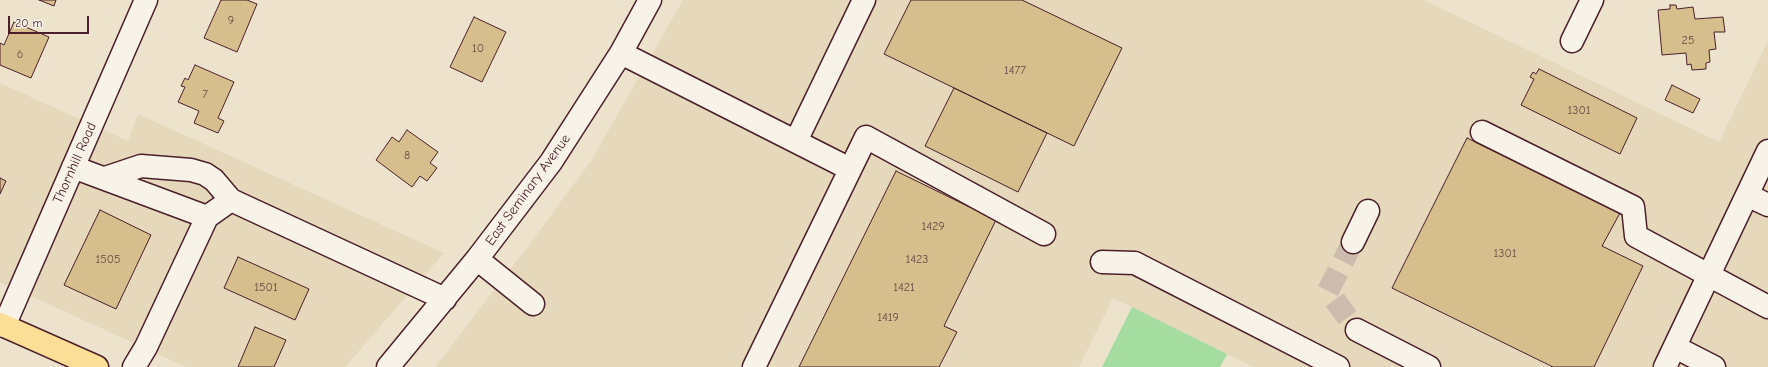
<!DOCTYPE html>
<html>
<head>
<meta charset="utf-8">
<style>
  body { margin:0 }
  #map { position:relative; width:1768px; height:367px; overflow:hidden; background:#ede3cd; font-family:"Comic Neue",sans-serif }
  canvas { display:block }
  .scale { position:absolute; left:8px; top:16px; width:81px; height:18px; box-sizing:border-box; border:2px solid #4a1f2b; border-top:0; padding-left:5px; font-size:12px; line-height:14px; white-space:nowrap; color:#4a1f2b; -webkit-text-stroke:3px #f7f3e8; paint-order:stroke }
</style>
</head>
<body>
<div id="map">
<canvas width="1768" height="367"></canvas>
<div class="scale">20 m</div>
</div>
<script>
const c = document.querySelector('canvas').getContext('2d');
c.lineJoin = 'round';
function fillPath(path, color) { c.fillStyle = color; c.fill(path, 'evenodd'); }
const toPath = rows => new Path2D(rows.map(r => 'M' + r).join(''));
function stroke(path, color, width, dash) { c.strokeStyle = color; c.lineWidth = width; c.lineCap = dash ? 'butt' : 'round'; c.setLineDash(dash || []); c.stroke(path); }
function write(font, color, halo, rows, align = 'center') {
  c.font = font + ' "Comic Neue",sans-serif'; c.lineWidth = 3; c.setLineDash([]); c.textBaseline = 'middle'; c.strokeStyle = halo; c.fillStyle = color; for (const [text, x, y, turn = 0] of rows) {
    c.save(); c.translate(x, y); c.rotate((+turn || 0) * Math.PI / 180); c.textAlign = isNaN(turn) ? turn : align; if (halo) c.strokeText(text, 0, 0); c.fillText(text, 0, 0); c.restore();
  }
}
const built = toPath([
  [683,0,1424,0,1719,142,1768,41,1768,367,1253,367,1113,298,1079,367,435,367,528,246,591,161],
  [0,83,128,141,138,114,444,253,345,367,186,367,0,282]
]);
const green = toPath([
  [1132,307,1227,354,1220,367,1102,367]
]);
const building = toPath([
  [39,0,56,0,54,6,39,0],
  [221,0,247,0,257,4,237,52,204,38,221,0],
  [911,0,1022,0,1122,48,1074,146,884,54,911,0],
  [1670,5,1676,5,1677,9,1693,7,1695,19,1723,17,1725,32,1714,32,1716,49,1709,50,1710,62,1706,63,1706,69,1692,70,1691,64,1687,65,1686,53,1662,55,1658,10,1670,9,1670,5],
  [474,17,506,32,482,82,450,67,474,17],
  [14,22,49,37,31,78,0,65,0,43,4,45,14,22],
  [195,65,234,82,218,118,224,121,218,133,194,123,199,111,178,102,185,87,181,86,185,78,188,80,195,65],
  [1539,69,1637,118,1620,154,1521,105,1534,79,1530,77,1533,72,1536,74,1539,69],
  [1672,85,1700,99,1693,113,1665,100,1672,85],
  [954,88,1047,133,1018,192,925,146,954,88],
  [407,130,438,152,430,163,437,168,427,181,420,176,412,187,376,160,392,137,399,142,407,130],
  [1467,138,1620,213,1602,246,1643,266,1594,367,1553,367,1392,288,1467,138],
  [896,171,996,220,944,326,957,332,939,367,799,367,896,171],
  [0,178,6,181,0,194,0,178],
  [100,210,151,235,116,309,64,285,100,210],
  [238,257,309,289,295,320,224,288,238,257],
  [255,327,286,340,274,367,238,367,255,327]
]);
const minorTunnel = toPath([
  [1353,242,1328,291,1357,330]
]);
const minor = toPath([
  [1572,41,1592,0],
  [621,53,850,169],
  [1482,132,1633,207,1636,236,1768,307],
  [796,141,864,0],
  [73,167,207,217],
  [105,178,141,166,191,170,205,174,214,180,231,200,445,299],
  [1747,195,1768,205],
  [1353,242,1368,211],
  [477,259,533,304],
  [1102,262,1135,263,1338,367],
  [4,326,146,0],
  [1357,330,1429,367],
  [1675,347,1714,367],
  [134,367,146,347,207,217,231,200],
  [388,367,477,259,551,162,621,53,650,0],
  [754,367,866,137,1044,234],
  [1665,367,1768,151]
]);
const major = toPath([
  [0,324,97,367]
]);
const numberNames = [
  ["9",231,21],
  ["25",1688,41],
  ["10",478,49],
  ["6",20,55],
  ["1477",1015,71],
  ["7",205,95],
  ["1301",1579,111],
  ["8",407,156],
  ["1429",933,227],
  ["1301",1505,254],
  ["1505",108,260],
  ["1423",917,260],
  ["1501",266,288],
  ["1421",904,288],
  ["1419",888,318]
];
const streetNames = [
  ["Thornhill Road",75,163,-66],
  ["East Seminary Avenue",528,190,-54]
];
fillPath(built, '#e6d8ba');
fillPath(green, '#a5dda0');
fillPath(building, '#d6be8d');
stroke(building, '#4a1f2b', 1);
stroke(minorTunnel, '#ccbcad', 22, [22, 11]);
stroke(minor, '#4a1f2b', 25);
stroke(major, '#4a1f2b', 25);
stroke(minor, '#f7f3e8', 22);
stroke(major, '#fbdf96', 22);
write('12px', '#6d4744', null, numberNames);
write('14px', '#4a1f2b', '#f7f3e8', streetNames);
</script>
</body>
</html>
